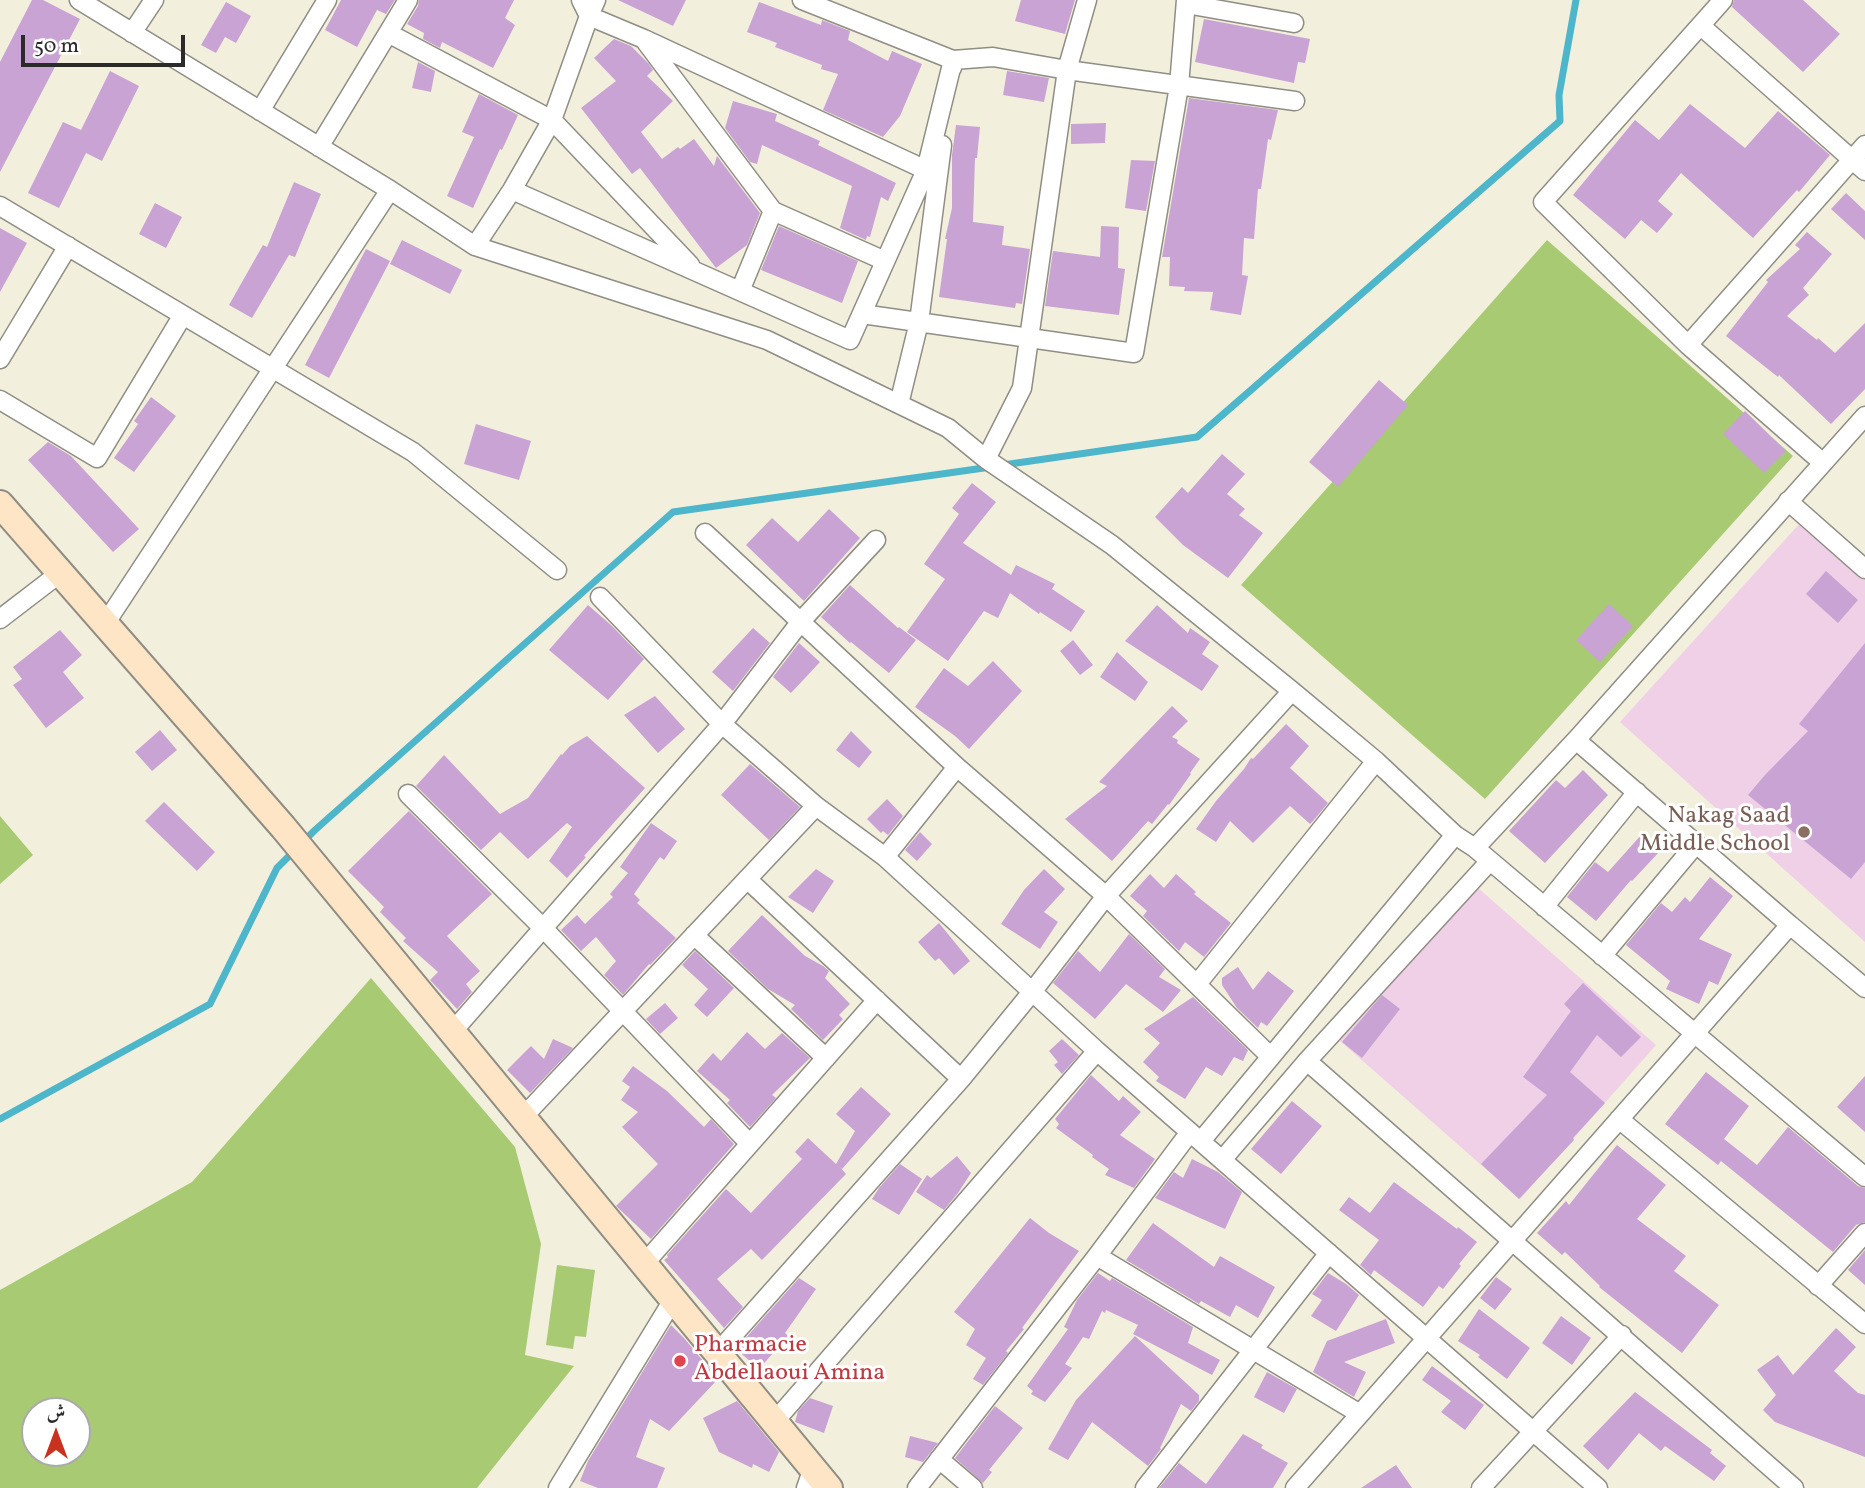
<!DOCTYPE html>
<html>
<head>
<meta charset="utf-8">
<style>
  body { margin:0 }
  #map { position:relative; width:1865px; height:1488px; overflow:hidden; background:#f3efdd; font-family:Vollkorn,Amiri,serif }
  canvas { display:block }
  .north { position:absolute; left:21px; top:1397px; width:70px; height:70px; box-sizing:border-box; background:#fff; border:2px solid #aaa; border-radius:50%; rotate:0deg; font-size:19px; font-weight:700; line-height:28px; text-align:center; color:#2b2b2b }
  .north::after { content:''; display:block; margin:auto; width:24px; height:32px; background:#c8321e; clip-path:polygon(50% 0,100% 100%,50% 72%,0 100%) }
  .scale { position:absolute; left:21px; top:35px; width:164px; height:32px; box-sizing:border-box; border:4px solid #2b2b2b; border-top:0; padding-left:9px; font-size:21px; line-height:24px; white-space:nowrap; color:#2b2b2b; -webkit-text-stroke:5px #fff; paint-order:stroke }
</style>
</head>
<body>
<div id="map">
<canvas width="1865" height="1488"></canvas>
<div class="north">ش</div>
<div class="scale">50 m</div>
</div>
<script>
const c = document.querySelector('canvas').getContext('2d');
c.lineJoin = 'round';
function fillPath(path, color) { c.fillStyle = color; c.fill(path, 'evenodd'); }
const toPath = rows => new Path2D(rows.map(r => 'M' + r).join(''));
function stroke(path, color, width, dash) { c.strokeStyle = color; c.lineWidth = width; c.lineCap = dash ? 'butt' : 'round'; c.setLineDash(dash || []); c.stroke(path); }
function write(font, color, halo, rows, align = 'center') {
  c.font = font + ' Vollkorn,serif'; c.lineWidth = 6; c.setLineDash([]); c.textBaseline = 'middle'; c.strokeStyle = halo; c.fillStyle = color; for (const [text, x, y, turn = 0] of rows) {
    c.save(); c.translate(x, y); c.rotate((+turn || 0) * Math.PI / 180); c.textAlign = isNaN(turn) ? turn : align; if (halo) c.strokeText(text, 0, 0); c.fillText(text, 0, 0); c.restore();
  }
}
const built = toPath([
  [1801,522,1865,579,1865,942,1620,722],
  [1477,887,1656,1045,1520,1199,1340,1041]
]);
const green = toPath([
  [1547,240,1793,456,1485,799,1241,585],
  [0,816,33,855,0,884],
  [371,978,515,1147,541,1244,525,1355,574,1366,477,1488,0,1488,0,1290,192,1182],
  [35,1411,77,1411,77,1453,35,1453],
  [557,1265,595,1270,586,1337,575,1336,573,1349,546,1345]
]);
const stream = toPath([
  [1003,465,1197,437,1560,121,1559,95,1576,0],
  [0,1119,210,1004,277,868,315,830,673,512,991,467]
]);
const building = toPath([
  [32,0,43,0,80,19,0,172,0,62],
  [341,0,395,0,386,14,377,10,357,47,325,30],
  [419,0,514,0,505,18,515,25,493,68,442,42,440,48,423,39,424,33,407,24,418,6],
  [618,0,686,0,673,26],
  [1021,0,1075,0,1065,34,1015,21],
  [1734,0,1803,0,1840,34,1803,72,1732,7],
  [226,2,251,16,236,43,225,37,216,53,201,45],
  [759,2,821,25,822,20,850,31,848,40,888,61,892,51,922,64,900,116,883,137,823,110,838,74,821,69,822,65,775,47,777,43,747,32],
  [1204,19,1310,39,1305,63,1298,62,1294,83,1195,62],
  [614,39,631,46,649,64,653,70,647,76,673,101,641,132,662,159,678,147,680,149,694,139,714,166,717,156,760,213,747,245,716,268,640,168,632,174,581,108,616,81,594,58],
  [418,62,435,71,431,92,412,88],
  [110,71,139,86,102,161,86,153,59,208,28,193,63,122,81,130],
  [1007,71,1049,78,1044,102,1003,95],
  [479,94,518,115,502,150,500,149,473,208,447,196,474,137,462,132],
  [1189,98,1278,110,1271,140,1268,139,1261,189,1258,189,1254,239,1244,238,1242,275,1248,276,1241,315,1210,310,1213,292,1184,291,1185,287,1169,286,1170,257,1162,257],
  [733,101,777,114,775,121,820,141,818,145,896,183,888,201,881,197,870,237,867,236,866,240,840,228,852,186,762,145,757,164,750,162,725,128],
  [1690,104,1745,148,1778,111,1830,155,1799,192,1797,190,1753,238,1681,173,1658,201,1673,214,1657,233,1641,220,1625,239,1573,195,1635,120,1659,140],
  [1106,123,1105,143,1071,144,1071,124],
  [956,125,980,127,977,158,975,158,973,222,1004,226,1002,245,1030,249,1022,304,1016,303,1015,308,939,297,947,239,945,239,952,208,952,155],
  [1131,160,1155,161,1146,211,1125,208],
  [294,182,321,194,295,257,289,255,252,318,229,305,263,245,267,247],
  [1846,193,1865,211,1865,240,1831,209],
  [155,203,182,217,166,248,139,234],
  [779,226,858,261,842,303,761,270],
  [1101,226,1119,227,1118,268,1125,269,1119,315,1045,306,1053,251,1100,257],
  [0,228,27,243,0,292],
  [1807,232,1832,254,1803,288,1809,295,1787,316,1817,340,1818,338,1835,353,1865,323,1865,389,1831,424,1779,375,1778,377,1726,336,1768,282,1766,280,1800,249,1795,245],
  [402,240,462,270,450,294,390,264],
  [366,249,390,261,329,378,305,365],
  [1379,380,1408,405,1338,487,1309,462],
  [151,397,176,416,134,472,114,458,138,424,134,421],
  [1745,411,1786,451,1764,473,1723,434],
  [476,424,531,441,519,480,464,464],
  [48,442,71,456,139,529,113,552,28,460],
  [1222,454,1245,474,1227,494,1245,509,1239,515,1263,533,1228,578,1183,545,1155,517,1182,487,1188,493],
  [972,483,996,502,963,543,1011,575,1016,565,1055,584,1052,589,1085,611,1071,632,1040,612,1039,614,1010,593,998,618,984,611,948,661,907,632,945,579,924,564,959,514,952,508],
  [829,509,860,538,804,601,746,545,772,518,798,542],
  [1826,571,1858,600,1838,623,1806,594],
  [850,585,898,628,899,627,916,640,889,673,851,642,850,643,821,617],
  [1609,604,1633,626,1600,662,1576,640],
  [588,605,611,625,644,659,608,700,549,650],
  [1157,605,1188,633,1190,628,1210,642,1202,654,1219,666,1202,691,1125,641],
  [753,628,770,643,733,691,712,672],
  [60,630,82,655,63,672,84,698,46,728,13,685,22,679,13,667],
  [1073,640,1093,665,1080,675,1060,651],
  [799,643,820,662,791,693,773,677],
  [1865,643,1865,862,1851,879,1748,795,1765,775,1808,731,1799,724],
  [1117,652,1148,682,1135,701,1100,677],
  [993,661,1022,691,969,749,955,736,915,707,944,668,968,686],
  [655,696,685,729,658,753,624,715],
  [1172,706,1188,721,1172,737,1178,740,1177,743,1200,759,1190,773,1191,774,1169,805,1168,804,1152,824,1148,821,1112,861,1065,819,1107,786,1099,782],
  [1286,724,1309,746,1290,768,1328,803,1313,821,1310,824,1290,806,1253,843,1230,821,1216,842,1196,829,1216,801,1244,769,1251,758,1253,759],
  [160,730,177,750,152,771,135,752],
  [851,731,872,752,859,768,836,750],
  [587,736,645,788,584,856,586,857,567,878,549,861,572,827,567,823,528,859,500,832,481,850,416,786,444,755,500,814,528,798,561,754,562,755,570,746],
  [750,764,800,807,769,840,721,795],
  [1583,770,1608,795,1545,863,1509,831,1556,780,1565,788],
  [887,799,903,816,888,835,883,831,881,833,867,819],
  [164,802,215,852,197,871,145,821],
  [409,811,492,894,447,936,480,971,466,984,472,992,457,1009,430,980,438,972,403,941,406,938,380,912,384,907,348,871],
  [651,823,677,841,664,860,660,857,634,894,640,900,637,903,676,938,650,965,649,964,623,995,604,975,616,961,596,937,581,951,561,930,577,915,585,924,613,897,610,894,628,873,620,867],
  [920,832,932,844,917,861,905,850],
  [1642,834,1660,851,1632,881,1631,880,1596,921,1567,897,1595,862,1608,872],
  [816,869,834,881,813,913,788,897],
  [1044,869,1065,889,1044,912,1058,922,1040,949,1001,924,1024,890],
  [1150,874,1164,888,1176,874,1196,892,1194,894,1231,923,1204,957,1185,942,1179,951,1143,916,1147,911,1130,896],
  [1710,877,1733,896,1699,939,1732,954,1718,985,1709,981,1699,1004,1666,989,1670,981,1626,945,1661,903,1672,912,1685,897,1690,902],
  [762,915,805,956,823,966,829,971,825,978,850,1004,839,1015,843,1019,823,1040,791,1009,795,1005,768,989,728,951],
  [939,923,970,961,954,975,939,958,935,961,918,942],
  [1129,934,1165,969,1159,977,1181,990,1163,1012,1126,984,1095,1019,1053,983,1078,951,1100,972],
  [695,951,734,988,707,1017,694,1005,708,989,682,965],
  [1238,967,1253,990,1268,971,1294,991,1267,1026,1261,1022,1258,1028,1237,1008,1222,985,1222,978],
  [1583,983,1641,1037,1621,1057,1597,1035,1570,1072,1605,1103,1573,1138,1574,1140,1519,1199,1481,1164,1547,1095,1523,1077,1571,1011,1564,1004],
  [1382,995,1400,1009,1362,1058,1342,1042],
  [1193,997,1248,1050,1243,1061,1234,1057,1222,1076,1206,1067,1185,1099,1156,1081,1159,1077,1143,1062,1160,1043,1144,1029],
  [665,1003,678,1018,660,1034,646,1019],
  [747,1032,765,1049,782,1033,810,1058,772,1095,776,1098,750,1127,727,1103,730,1100,697,1071,713,1053,721,1061],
  [553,1039,573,1048,530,1093,507,1070,531,1046,544,1059],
  [1062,1039,1079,1055,1062,1074,1054,1065,1058,1062,1049,1051],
  [633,1066,667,1091,704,1127,711,1119,734,1144,651,1239,616,1206,658,1164,622,1127,638,1112,621,1100,630,1087,622,1081],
  [1706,1072,1749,1106,1724,1139,1757,1165,1788,1127,1858,1186,1865,1188,1865,1222,1856,1225,1833,1252,1721,1161,1718,1165,1665,1124],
  [1091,1075,1119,1101,1123,1096,1141,1112,1120,1135,1155,1159,1134,1188,1105,1175,1109,1169,1092,1157,1093,1155,1056,1128,1059,1124,1055,1119],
  [1865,1076,1865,1132,1837,1107],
  [861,1087,891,1114,842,1169,839,1166,846,1174,762,1260,751,1249,717,1279,743,1307,724,1328,664,1260,668,1257,667,1255,726,1189,751,1213,802,1159,795,1152,808,1138,836,1164,855,1131,836,1114],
  [1292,1101,1322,1126,1281,1174,1251,1149],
  [1617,1145,1666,1185,1637,1219,1686,1256,1674,1271,1719,1305,1682,1353,1599,1287,1600,1286,1565,1252,1562,1255,1537,1233,1566,1201,1569,1205],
  [957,1156,971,1173,958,1193,944,1210,916,1192,927,1175,931,1178],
  [1192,1159,1218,1172,1242,1192,1225,1229,1155,1198,1174,1172,1183,1178],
  [900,1164,922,1179,899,1215,872,1199,879,1188],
  [1394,1182,1457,1229,1458,1227,1477,1242,1459,1264,1461,1266,1443,1289,1439,1286,1423,1307,1374,1270,1371,1275,1360,1265,1379,1240,1339,1210,1349,1197,1370,1213],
  [1030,1218,1049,1233,1079,1251,1022,1328,1024,1329,1006,1351,1008,1353,983,1385,973,1379,986,1358,966,1345,975,1329,954,1312],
  [1153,1223,1214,1267,1220,1256,1275,1287,1258,1318,1236,1305,1230,1317,1201,1301,1199,1304,1126,1260],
  [1865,1250,1865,1285,1848,1270],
  [1098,1273,1110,1281,1112,1278,1193,1327,1188,1343,1220,1360,1212,1375,1133,1334,1138,1325,1106,1310,1105,1313,1102,1311,1089,1339,1083,1337,1065,1364,1072,1368,1045,1402,1031,1394,1033,1391,1027,1386,1068,1329,1064,1327,1077,1300],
  [1328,1273,1346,1284,1359,1295,1336,1331,1311,1316,1322,1300,1312,1294],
  [1496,1277,1512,1289,1495,1310,1480,1298],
  [799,1278,816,1289,785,1333,788,1336,759,1369,736,1349],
  [1479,1309,1530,1348,1507,1379,1478,1357,1480,1355,1458,1341],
  [1561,1316,1591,1338,1572,1365,1542,1343],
  [1386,1319,1395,1343,1344,1362,1366,1372,1354,1397,1313,1372,1327,1341],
  [671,1325,684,1338,718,1379,669,1431,650,1419,636,1457,665,1468,657,1488,598,1488,580,1481,588,1461],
  [1836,1328,1856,1347,1834,1371,1858,1393,1865,1395,1865,1457,1775,1422,1763,1410,1776,1395,1757,1370,1778,1355,1793,1375],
  [1135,1336,1199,1395,1199,1401,1191,1411,1181,1404,1160,1448,1161,1449,1148,1466,1092,1422,1068,1460,1048,1449,1076,1400],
  [1432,1366,1484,1405,1465,1430,1441,1412,1451,1401,1422,1380],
  [1267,1372,1297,1389,1284,1413,1254,1397],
  [1635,1392,1712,1450,1710,1453,1726,1466,1714,1481,1665,1446,1661,1451,1639,1433,1608,1470,1583,1446],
  [810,1398,833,1406,824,1433,795,1422,798,1411],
  [737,1401,779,1452,769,1472,753,1464,752,1468,719,1452,703,1418],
  [995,1406,1023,1428,989,1470,992,1472,983,1483,955,1458],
  [1243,1434,1263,1445,1261,1448,1288,1463,1273,1488,1159,1488,1179,1463,1206,1484],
  [910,1436,938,1443,923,1462,905,1457],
  [1396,1465,1412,1488,1361,1488]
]);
const street = toPath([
  [79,0,390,190,475,246,767,340,948,428,986,459,1112,545,1292,691,1376,761,1455,835,1475,848,1865,1177],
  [596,0,589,16,644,39,926,170],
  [1723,0,1543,202,1688,345,1823,463],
  [1186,4,1294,23],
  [1701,26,1865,171],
  [132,33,154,0],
  [388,33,552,120,690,265],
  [646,42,773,211,885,261],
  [952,68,953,60,993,57,1067,70,1295,101],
  [260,111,327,0],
  [319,147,408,0],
  [512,190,850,340,926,170,953,60,802,0],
  [0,206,413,452,557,570],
  [475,246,512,190,552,120,589,16,581,0],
  [740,291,773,211],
  [862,314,1134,353,1179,86,1186,0],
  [1688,345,1865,145],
  [0,359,68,246],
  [0,400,97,458,183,315],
  [899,404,919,322,942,145],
  [986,459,1022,388,1067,70,1087,0],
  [1788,501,1865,569],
  [705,533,957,767],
  [600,597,722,724,802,620,876,540],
  [0,619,60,573],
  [105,624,390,190],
  [408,794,543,928,750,1144],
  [1475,848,1576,740,1865,416],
  [885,857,957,767,1106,896,1271,1057],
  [747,879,961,1079],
  [1544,907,1637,792],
  [1790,925,1865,988],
  [694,935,826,1058],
  [1602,956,1696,844],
  [1197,984,1376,761],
  [453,1031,722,724,816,806,885,857,1097,1051,1598,1488],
  [1307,1061,1794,1488],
  [523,1117,816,806],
  [1619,1119,1865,1324],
  [1201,1141,1455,835],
  [1222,1160,1307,1061,1490,861],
  [1097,1256,1360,1414],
  [643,1265,877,1000],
  [1818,1286,1865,1233],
  [718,1352,961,1079,1032,992,1106,896,1292,691],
  [775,1421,1097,1051],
  [939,1459,973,1488],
  [558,1488,673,1300],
  [806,1488,813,1468],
  [917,1488,1097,1256,1190,1132],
  [1145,1488,1329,1253],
  [1295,1488,1790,925,1576,740],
  [1481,1488,1622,1335]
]);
const secondary = toPath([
  [0,504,283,827,829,1488]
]);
const markers = [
  [1804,832,7,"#8d6e63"],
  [680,1361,7,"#e0444e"]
];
const educationNames = [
  ["Nakag Saad",1790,818],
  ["Middle School",1790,846]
];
const healthNames = [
  ["Pharmacie",694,1347],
  ["Abdellaoui Amina",694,1375]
];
fillPath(built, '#efd0e6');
fillPath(green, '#a7ca73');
stroke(stream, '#4db6ca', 7);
fillPath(building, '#c8a3d4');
stroke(street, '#8f8d84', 21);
stroke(secondary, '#8f8d84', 30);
stroke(street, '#fff', 18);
stroke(secondary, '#fde5c5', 26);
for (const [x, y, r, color] of markers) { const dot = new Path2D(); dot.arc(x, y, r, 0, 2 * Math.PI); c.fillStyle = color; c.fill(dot); stroke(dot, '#fff', 2.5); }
write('24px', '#785e54', '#fff', educationNames, 'right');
write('24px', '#be3a42', '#fff', healthNames, 'left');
</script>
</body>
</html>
